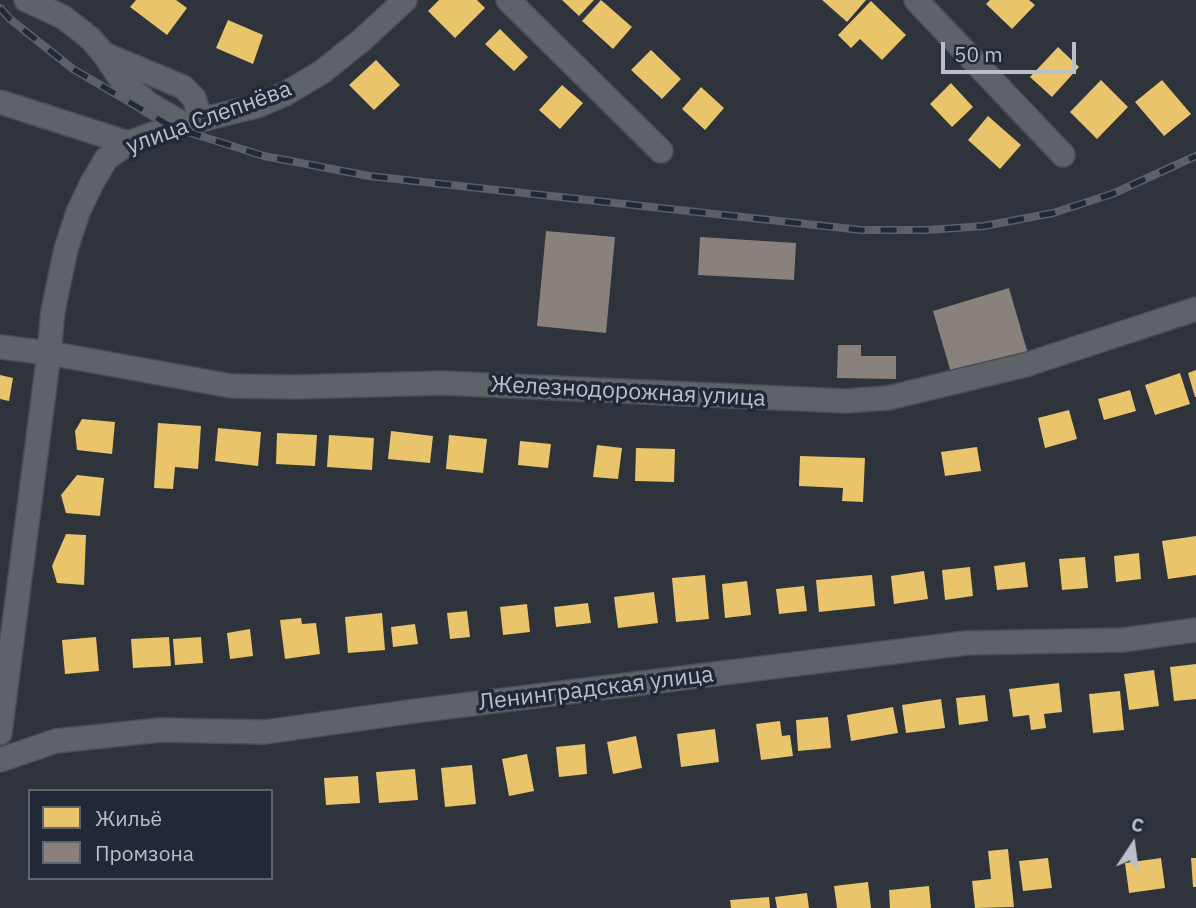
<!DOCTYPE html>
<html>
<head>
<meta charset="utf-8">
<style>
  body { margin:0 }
  #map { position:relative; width:1196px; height:908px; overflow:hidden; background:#2e333c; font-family:"IBM Plex Sans",sans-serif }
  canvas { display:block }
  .legend { position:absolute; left:28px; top:789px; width:245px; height:91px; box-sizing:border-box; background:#212937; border:2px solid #5e6572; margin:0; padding:9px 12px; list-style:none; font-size:21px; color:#b9bfcb }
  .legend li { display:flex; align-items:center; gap:14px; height:35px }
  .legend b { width:35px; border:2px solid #5e6572 }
  .north { position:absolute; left:1098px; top:810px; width:70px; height:70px; -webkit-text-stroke:5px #212937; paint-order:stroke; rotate:13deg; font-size:19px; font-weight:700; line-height:28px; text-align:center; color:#b9bfcb }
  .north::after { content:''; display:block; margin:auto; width:24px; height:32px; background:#b9bfcb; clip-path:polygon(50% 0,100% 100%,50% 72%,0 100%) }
  .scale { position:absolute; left:941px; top:42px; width:135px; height:32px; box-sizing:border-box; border:4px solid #b9bfcb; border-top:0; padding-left:9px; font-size:21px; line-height:24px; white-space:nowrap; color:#b9bfcb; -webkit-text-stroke:5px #212937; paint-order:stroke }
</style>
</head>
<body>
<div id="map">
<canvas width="1196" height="908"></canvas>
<ul class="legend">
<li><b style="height:19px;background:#e9c46a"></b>Жильё</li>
<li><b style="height:19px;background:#8a817c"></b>Промзона</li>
</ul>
<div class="north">С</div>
<div class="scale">50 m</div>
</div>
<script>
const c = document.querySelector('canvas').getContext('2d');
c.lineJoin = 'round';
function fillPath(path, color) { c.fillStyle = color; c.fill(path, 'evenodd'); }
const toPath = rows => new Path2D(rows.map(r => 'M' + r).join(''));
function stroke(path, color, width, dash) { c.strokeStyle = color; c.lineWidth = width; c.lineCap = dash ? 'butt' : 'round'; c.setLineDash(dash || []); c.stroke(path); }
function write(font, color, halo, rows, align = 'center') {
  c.font = font + ' "IBM Plex Sans",sans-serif'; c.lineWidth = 7; c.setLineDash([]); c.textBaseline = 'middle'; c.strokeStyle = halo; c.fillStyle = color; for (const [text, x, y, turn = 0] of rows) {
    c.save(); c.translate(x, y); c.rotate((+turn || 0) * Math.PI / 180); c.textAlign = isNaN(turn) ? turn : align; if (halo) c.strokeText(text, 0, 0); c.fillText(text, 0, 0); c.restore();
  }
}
const homes = toPath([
  [136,0,176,0,187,8,167,35,130,7],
  [439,0,477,0,485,8,455,38,428,11],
  [562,0,594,0,579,16],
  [601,0,632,27,613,49,582,21],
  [822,0,866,0,847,22],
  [990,0,1029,0,1035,5,1012,29,986,4],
  [871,1,906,35,882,60,860,39,851,48,838,35],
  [228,20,263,35,253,64,216,48],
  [500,29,528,57,514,71,485,44],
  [1058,47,1079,67,1052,97,1030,77],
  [651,50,681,79,662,99,631,70],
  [376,60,400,85,374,110,349,85],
  [1101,80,1128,107,1097,139,1070,112],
  [1162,80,1191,114,1164,136,1135,102],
  [951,83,973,107,952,127,930,104],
  [562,85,583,103,560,129,539,110],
  [701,87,724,108,705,130,682,109],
  [988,116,1021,145,1000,169,968,140],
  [1196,370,1196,397,1195,397,1188,373],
  [1180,373,1190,404,1155,415,1145,385],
  [0,375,13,378,9,401,0,399],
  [1130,390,1136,411,1104,420,1098,399],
  [1069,410,1077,439,1045,448,1038,418],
  [82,419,115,422,112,454,77,450,75,431],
  [158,423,201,426,198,469,175,467,173,489,154,488],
  [218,428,261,432,258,466,215,461],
  [391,431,433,436,430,463,388,459],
  [277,433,317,435,315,466,276,464],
  [329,435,374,438,372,470,327,467],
  [449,435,487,439,483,473,446,469],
  [520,441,551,444,548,468,518,465],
  [597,445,622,448,618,479,593,477],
  [977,447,981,471,945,476,941,452],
  [636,448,675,449,674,482,635,481],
  [800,456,865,458,863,502,842,501,843,488,799,486],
  [77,475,104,478,100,516,66,513,61,495],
  [66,534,86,535,84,585,57,583,52,566],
  [1196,536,1196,575,1168,579,1162,541],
  [1139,553,1141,579,1116,582,1114,556],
  [1085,557,1088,588,1062,590,1059,559],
  [1025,562,1028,587,997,590,994,566],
  [970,567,973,596,945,600,942,570],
  [924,571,928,599,894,604,891,576],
  [705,575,709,619,676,622,672,578],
  [872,575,875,606,819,612,816,580],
  [747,581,751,615,725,618,722,584],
  [804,586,807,611,779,614,776,589],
  [654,592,658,623,618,628,614,597],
  [588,603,591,623,556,627,554,607],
  [527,604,530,632,503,635,500,607],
  [467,611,470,637,450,639,447,613],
  [382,613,385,650,348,653,345,617],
  [301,618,302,624,316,623,320,654,285,659,280,620],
  [415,624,418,644,393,647,391,627],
  [250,629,253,656,230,659,227,633],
  [96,637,99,671,65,674,62,640],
  [169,637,171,666,133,668,131,639],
  [201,637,203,663,175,665,173,639],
  [1196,664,1196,699,1174,701,1170,667],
  [1154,670,1159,706,1129,710,1124,674],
  [1059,683,1062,712,1044,714,1046,728,1031,730,1029,715,1013,717,1009,689],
  [1120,691,1124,730,1093,733,1089,694],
  [985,695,988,721,959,725,956,698],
  [941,699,945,728,906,733,902,705],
  [893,707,898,733,851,741,847,715],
  [828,717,831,748,798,751,796,720],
  [780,721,782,736,790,735,793,756,761,760,756,724],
  [715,729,719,762,681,767,677,734],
  [636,736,642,768,613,774,607,742],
  [585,744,587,774,559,777,556,747],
  [527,754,534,791,509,796,502,759],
  [472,765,476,804,445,807,441,768],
  [415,769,418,800,379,803,376,772],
  [358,776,360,803,326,805,324,778],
  [1008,849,1014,907,975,908,972,881,991,879,988,851],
  [1048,858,1052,888,1023,891,1019,861],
  [1161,858,1165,888,1129,893,1125,863],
  [1191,858,1196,858,1196,887,1193,887],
  [868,882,871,908,837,908,834,886],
  [929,886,931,908,890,908,889,890],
  [807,893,809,908,777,908,775,897],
  [769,897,770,908,731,908,730,900]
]);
const industry = toPath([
  [546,231,615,237,606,333,537,326],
  [700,237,796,243,794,280,698,275],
  [1009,288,1028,354,952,376,933,311],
  [838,345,861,345,861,356,896,356,896,379,837,378]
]);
const minor = toPath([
  [26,0,63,17,90,38,104,54,122,81,149,104,183,124],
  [508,0,661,151],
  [916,0,1063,155],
  [104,54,183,87,194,98,201,120],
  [0,102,128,143],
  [0,347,49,353,231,386,295,387,443,383,845,401,888,398,1025,365,1196,309],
  [0,733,49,353,53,311,66,249,78,212,92,183,106,159,128,143,172,127,257,106,285,94,322,72,363,39,405,0],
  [0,760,56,741,160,730,265,732,415,711,966,643,1123,640,1196,630]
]);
const rail = toPath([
  [0,8,10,19,73,69,172,127,264,156,369,176,861,230,927,230,984,226,1053,213,1112,194,1196,156]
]);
const streetNames = [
  ["улица Слепнёва",209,118,-20],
  ["Железнодорожная улица",628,392,3],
  ["Ленинградская улица",596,689,-7]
];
fillPath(homes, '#e9c46a');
fillPath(industry, '#8a817c');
stroke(minor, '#4a4e54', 26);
stroke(minor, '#5e6269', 23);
stroke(rail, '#5c6068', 8);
stroke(rail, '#212937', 5, [16]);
write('23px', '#b9bfcb', '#212937', streetNames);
</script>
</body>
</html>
